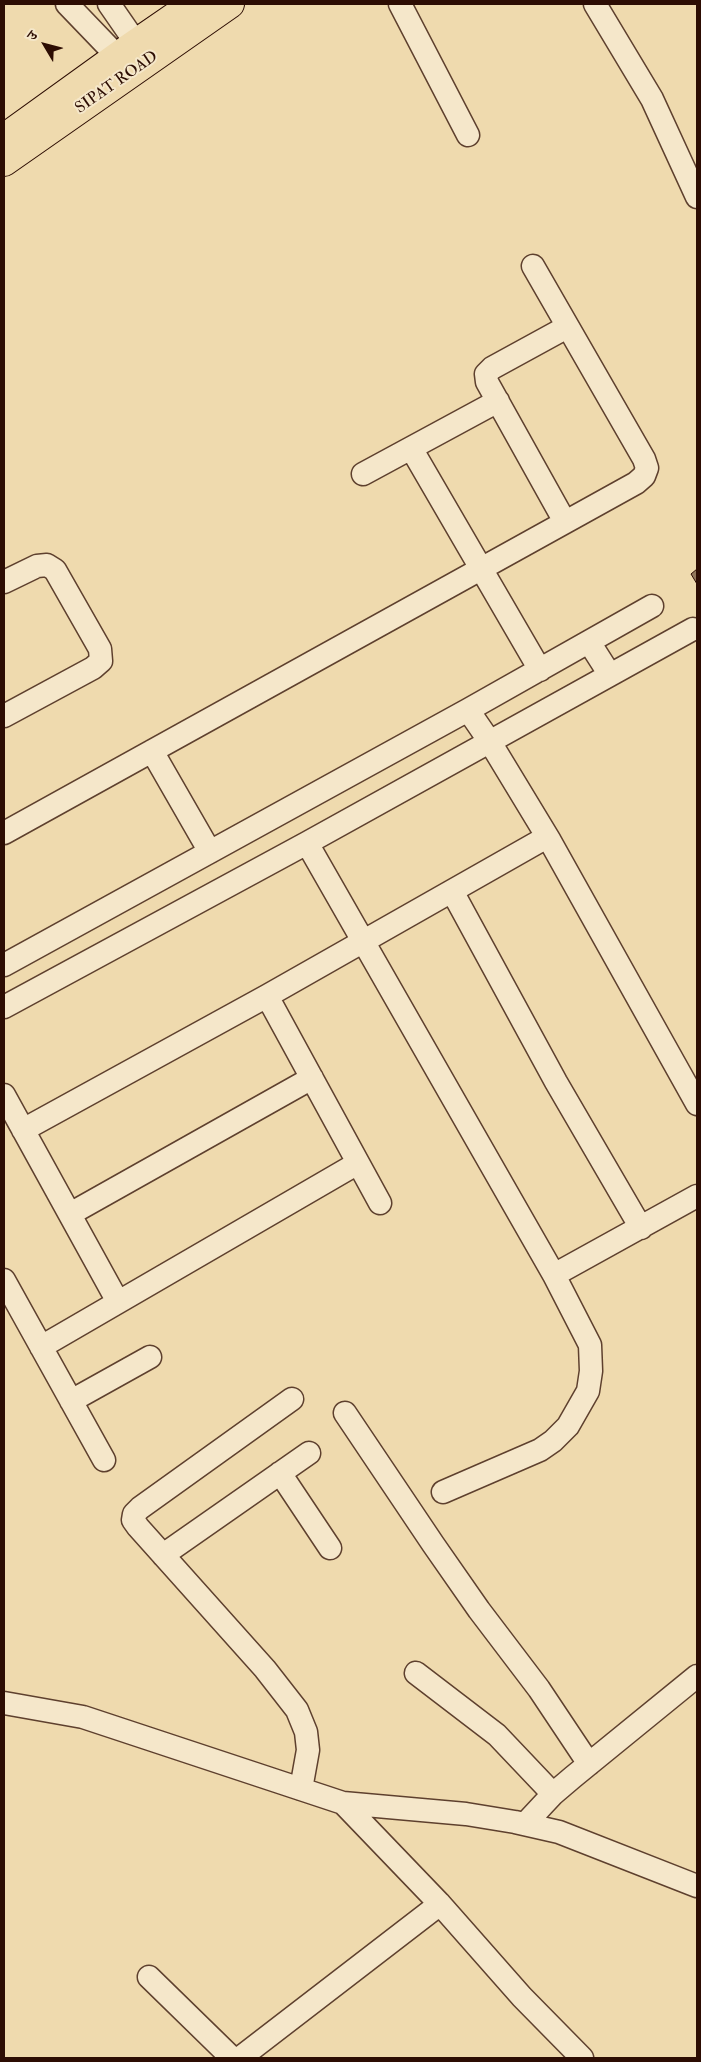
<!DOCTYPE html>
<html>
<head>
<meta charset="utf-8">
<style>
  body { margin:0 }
  #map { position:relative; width:701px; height:2062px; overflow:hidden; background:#efdaae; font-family:"IM FELL Double Pica","Noto Serif Devanagari",serif }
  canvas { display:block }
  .frame { position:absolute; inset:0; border:5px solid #2d0d03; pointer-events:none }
  .north { position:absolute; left:20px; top:20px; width:50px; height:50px; -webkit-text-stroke:4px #f5e7ca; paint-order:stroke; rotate:307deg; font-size:14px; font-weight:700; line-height:20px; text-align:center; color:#2d0d03 }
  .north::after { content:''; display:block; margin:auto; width:18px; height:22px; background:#2d0d03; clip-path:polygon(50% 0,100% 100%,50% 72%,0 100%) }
</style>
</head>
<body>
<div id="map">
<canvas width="701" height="2062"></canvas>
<div class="frame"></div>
<div class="north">उ</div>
</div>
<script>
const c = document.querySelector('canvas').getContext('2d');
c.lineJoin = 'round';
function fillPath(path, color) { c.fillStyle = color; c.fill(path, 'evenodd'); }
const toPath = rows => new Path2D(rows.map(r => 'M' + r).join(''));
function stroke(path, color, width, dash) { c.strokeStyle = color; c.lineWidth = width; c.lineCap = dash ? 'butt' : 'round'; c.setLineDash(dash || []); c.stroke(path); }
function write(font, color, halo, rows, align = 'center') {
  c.font = font + ' "IM FELL Double Pica",serif'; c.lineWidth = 4; c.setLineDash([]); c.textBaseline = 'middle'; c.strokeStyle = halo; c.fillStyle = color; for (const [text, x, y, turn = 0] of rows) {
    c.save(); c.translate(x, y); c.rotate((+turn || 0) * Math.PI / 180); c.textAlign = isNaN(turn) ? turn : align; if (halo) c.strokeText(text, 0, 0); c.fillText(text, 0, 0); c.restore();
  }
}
const building = toPath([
  [697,569,697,584,691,574,697,569]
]);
const minor = toPath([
  [67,4,117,56],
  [109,4,136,43],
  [400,4,468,135],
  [595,4,652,99,697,197],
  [411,448,540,670],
  [363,474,498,401],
  [565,522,487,382,486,374,492,368,567,327],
  [4,582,37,566,47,565,55,570,100,649,101,661,93,668,4,716],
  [589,642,610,675],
  [468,710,490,742,550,841,697,1104],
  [152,751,210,852],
  [4,833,636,483,644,476,647,468,644,459,533,266],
  [307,843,554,1275,590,1345,591,1371,588,1391,568,1426,553,1441,540,1450,443,1492],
  [452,891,556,1082,641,1228],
  [4,965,468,710,652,606],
  [267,996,380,1203],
  [4,1007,307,843,693,629],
  [4,1095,118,1302],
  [23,1130,267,996,547,837],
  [70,1214,312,1078],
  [554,1275,697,1196],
  [4,1280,104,1460],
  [41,1347,358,1163],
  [292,1399,140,1508,134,1514,133,1520,138,1527,265,1669,297,1710,306,1732,308,1750,301,1789],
  [71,1401,150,1357],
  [345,1413,433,1544,479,1610,539,1689,589,1764],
  [280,1473,330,1548],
  [163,1555,309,1453],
  [416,1673,497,1735,553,1794],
  [4,1703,83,1717,343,1803,466,1814,515,1822,559,1832,697,1886],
  [343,1803,440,1904,522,1997,582,2058],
  [525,1824,553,1794,573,1777,697,1676],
  [149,1977,232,2058],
  [240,2058,440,1904]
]);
const highway = toPath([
  [4,138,129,48,193,4],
  [4,162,230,4]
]);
const streetNames = [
  ["SIPAT ROAD",117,83,-35]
];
fillPath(building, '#92785c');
stroke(building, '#2d0d03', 1);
stroke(minor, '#5e402e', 25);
stroke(highway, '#2d0d03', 30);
stroke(minor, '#f5e7ca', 22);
stroke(highway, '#efdaae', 28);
write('16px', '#2d0d03', '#f5e7ca', streetNames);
</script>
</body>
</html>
